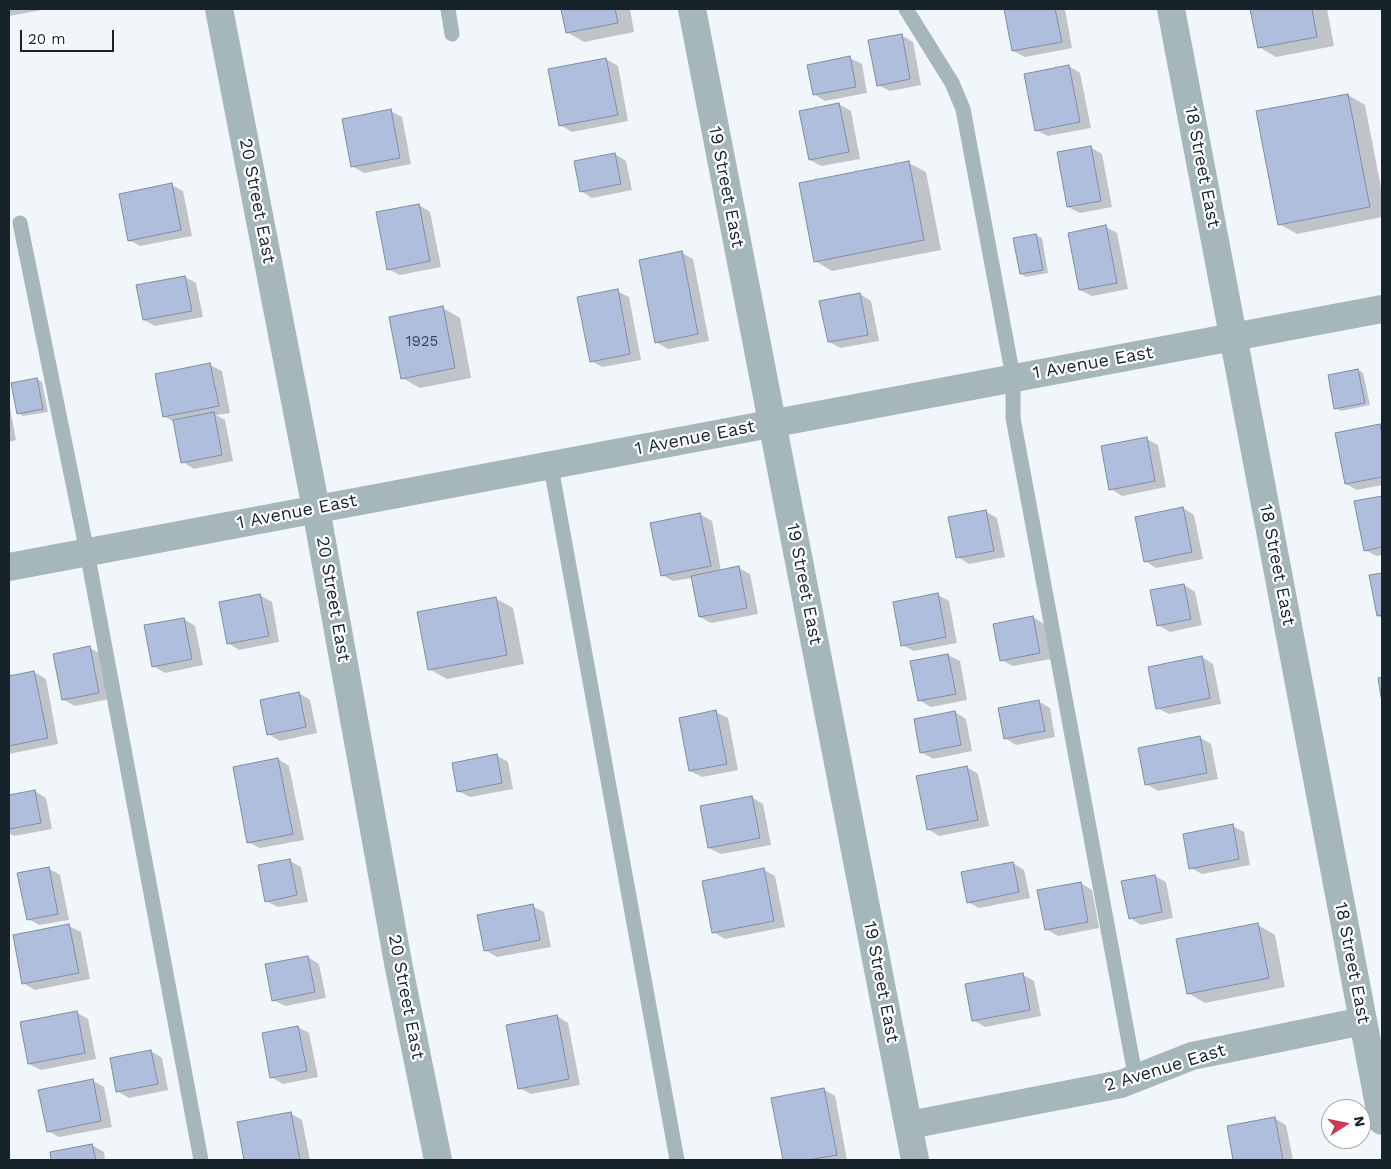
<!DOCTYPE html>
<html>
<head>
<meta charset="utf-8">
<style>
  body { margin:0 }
  #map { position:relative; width:1391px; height:1169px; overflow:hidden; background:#f0f6fa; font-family:"Work Sans",sans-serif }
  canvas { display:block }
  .frame { position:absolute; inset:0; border:10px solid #17232b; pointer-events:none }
  .north { position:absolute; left:1321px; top:1099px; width:50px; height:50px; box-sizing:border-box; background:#fff; border:1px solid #a2a7aa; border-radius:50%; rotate:79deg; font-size:14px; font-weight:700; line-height:20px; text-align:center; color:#17232b }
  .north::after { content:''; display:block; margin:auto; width:18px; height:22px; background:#cb3b56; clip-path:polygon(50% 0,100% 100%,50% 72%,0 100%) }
  .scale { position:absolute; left:20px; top:30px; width:94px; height:22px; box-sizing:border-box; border:2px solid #17232b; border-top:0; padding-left:6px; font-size:15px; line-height:18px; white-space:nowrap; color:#17232b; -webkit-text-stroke:4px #fff; paint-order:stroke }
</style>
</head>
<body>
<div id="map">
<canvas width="1391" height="1169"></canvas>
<div class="frame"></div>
<div class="north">N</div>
<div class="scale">20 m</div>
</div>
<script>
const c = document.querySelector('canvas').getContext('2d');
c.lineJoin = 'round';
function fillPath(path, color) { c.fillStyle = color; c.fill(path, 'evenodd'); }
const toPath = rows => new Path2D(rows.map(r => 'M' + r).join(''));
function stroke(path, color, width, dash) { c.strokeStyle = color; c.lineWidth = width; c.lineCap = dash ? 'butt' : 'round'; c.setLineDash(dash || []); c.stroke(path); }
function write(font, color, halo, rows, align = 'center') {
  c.font = font + ' "Work Sans",sans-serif'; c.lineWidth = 4.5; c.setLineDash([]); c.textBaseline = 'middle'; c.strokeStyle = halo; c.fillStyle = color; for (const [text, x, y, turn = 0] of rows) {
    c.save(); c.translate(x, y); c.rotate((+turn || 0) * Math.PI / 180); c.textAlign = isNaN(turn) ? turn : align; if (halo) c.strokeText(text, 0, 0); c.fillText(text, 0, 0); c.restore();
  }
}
const shadow = toPath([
  [9,9,47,9,9,16],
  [563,9,630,9,634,32,584,42,567,32],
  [1005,9,1065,9,1072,48,1025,57,1013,51],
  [1251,9,1327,9,1334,46,1276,57,1259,47],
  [901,35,913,42,921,85,890,91,878,85],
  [850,58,862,64,867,93,825,101,814,94],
  [606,59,618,66,628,121,572,132,560,125,550,70],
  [1069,66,1080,73,1091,128,1048,136,1036,130],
  [1348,95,1365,105,1382,193,1382,217,1297,234,1279,224],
  [839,104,851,111,860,159,821,166,810,160],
  [391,111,402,117,411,164,364,173,352,166],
  [1090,147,1102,154,1112,207,1080,213,1068,207],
  [615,154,626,161,632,190,592,198,581,191],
  [909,163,926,172,941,250,832,271,815,261],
  [172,185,183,191,192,236,140,246,129,240],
  [419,205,430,212,441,267,400,275,388,269],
  [1106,227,1117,233,1128,289,1092,296,1080,290],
  [1036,235,1042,238,1048,273,1026,277,1021,274],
  [682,253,693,259,709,341,668,349,656,342],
  [185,277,196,283,203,317,155,326,144,320],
  [617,291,629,297,641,360,602,367,591,361],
  [860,294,871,301,879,341,840,348,829,342],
  [443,308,460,318,471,378,420,388,402,378],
  [210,365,222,371,230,413,216,415,225,420,233,461,194,469,183,462,175,423,164,416],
  [1358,370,1363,373,1370,405,1341,411,1335,408],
  [37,379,42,382,48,412,23,416,18,413],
  [9,402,16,440,9,442],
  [1380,425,1382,426,1382,485,1357,490,1346,484],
  [1147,439,1158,445,1166,487,1122,496,1111,489],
  [1382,497,1382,555,1376,556,1365,550,1356,502],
  [1183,508,1194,515,1203,559,1156,568,1145,561],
  [985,511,997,518,1005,557,969,564,958,557],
  [700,514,712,521,721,571,739,568,750,574,758,614,711,623,700,617,692,578,673,581,662,575],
  [1382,574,1382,618,1378,616,1370,576],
  [1184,585,1195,592,1202,625,1170,632,1158,625],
  [260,595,272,602,279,642,239,650,228,643],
  [938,595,949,601,957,643,914,651,902,645],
  [495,598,513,608,524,664,447,679,429,669],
  [1033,617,1044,624,1051,659,1013,666,1001,660],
  [184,619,195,626,203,665,165,673,153,666],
  [90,648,101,654,110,699,75,706,64,700],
  [948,655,960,661,967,700,931,707,919,700,912,662],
  [1202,657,1213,664,1221,704,1169,714,1157,708],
  [34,672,46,679,58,744,9,754,9,677],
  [299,693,310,700,317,733,280,741,268,734],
  [1038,701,1050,708,1055,737,1016,745,1005,738],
  [716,712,728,718,738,770,702,777,690,771],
  [955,712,966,719,972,751,933,759,921,752],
  [1199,737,1211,744,1218,779,1158,791,1146,784],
  [496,755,508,762,513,789,470,797,458,791],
  [278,759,289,766,304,840,260,848,248,842],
  [967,767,978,774,989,826,939,836,928,829],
  [35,791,46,798,52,829,14,836,9,833,9,796],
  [751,797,763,804,771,845,721,854,709,848],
  [1233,826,1244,832,1250,865,1202,874,1191,868],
  [290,861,301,867,308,902,278,907,266,901],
  [1013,863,1024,870,1030,898,979,908,968,902],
  [48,868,60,875,69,920,39,925,28,919],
  [764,870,775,876,785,927,725,939,713,932],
  [1155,876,1166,882,1173,918,1141,925,1130,918],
  [1081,883,1092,890,1099,928,1058,936,1046,929],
  [532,906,544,912,551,947,497,957,485,950],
  [1258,925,1275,935,1285,987,1205,1003,1188,993],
  [69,926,81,932,90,979,35,990,23,983],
  [308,957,319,964,326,998,285,1006,273,1000],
  [1022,974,1034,981,1041,1016,985,1027,973,1020],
  [76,1012,88,1019,96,1059,41,1070,29,1064],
  [557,1016,568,1023,580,1085,531,1094,519,1088],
  [298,1027,309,1033,318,1077,283,1084,271,1077],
  [151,1051,162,1058,168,1090,129,1098,117,1091],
  [92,1080,104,1087,112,1127,59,1137,48,1131],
  [823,1089,835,1096,847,1160,784,1160,772,1099],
  [290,1113,302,1120,310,1160,246,1160,239,1123],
  [1274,1118,1286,1125,1293,1160,1235,1160,1228,1127],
  [92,1145,104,1152,105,1160,52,1160,51,1153]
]);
const building = toPath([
  [561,9,615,9,618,23,566,33,561,9],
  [1004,9,1055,9,1062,42,1012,51,1004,9],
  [1250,9,1312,9,1317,37,1258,48,1250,9],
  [902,34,910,79,877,86,868,40,902,34],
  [850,56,856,87,813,95,807,65,850,56],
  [606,58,618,115,559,126,548,69,606,58],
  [1069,65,1080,122,1035,131,1024,74,1069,65],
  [1348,94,1370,207,1278,225,1256,111,1348,94],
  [839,103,849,152,809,160,799,111,839,103],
  [391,109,400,158,351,167,342,119,391,109],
  [1091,146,1101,201,1067,207,1057,152,1091,146],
  [615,153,621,184,580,192,574,161,615,153],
  [909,161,924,240,814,262,799,183,909,161],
  [172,183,181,230,128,241,119,194,172,183],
  [419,204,430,261,387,270,376,212,419,204],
  [1106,225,1117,283,1079,290,1068,233,1106,225],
  [1036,234,1043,270,1020,274,1013,238,1036,234],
  [682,251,698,334,655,343,639,260,682,251],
  [185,276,192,311,143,320,136,285,185,276],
  [618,289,630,354,590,362,577,297,618,289],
  [860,293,868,335,828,342,819,301,860,293],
  [443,306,455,368,401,379,389,317,443,306],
  [210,363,219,406,163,417,155,374,210,363],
  [1358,369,1365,403,1334,409,1328,375,1358,369],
  [37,378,43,409,17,414,11,383,37,378],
  [214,412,222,455,181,463,173,420,214,412],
  [1380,424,1382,435,1382,477,1345,484,1335,433,1380,424],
  [1147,437,1155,481,1109,490,1101,446,1147,437],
  [1382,496,1382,547,1364,551,1354,501,1382,496],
  [1183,507,1192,552,1144,562,1135,517,1183,507],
  [986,510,994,551,956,558,948,517,986,510],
  [700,513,711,566,661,576,650,523,700,513],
  [739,566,747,608,699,617,691,576,739,566],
  [1382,573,1382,615,1377,616,1369,575,1382,573],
  [1184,584,1191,619,1157,626,1150,590,1184,584],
  [938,593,946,637,901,646,893,602,938,593],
  [260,594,269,636,227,644,219,602,260,594],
  [496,597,507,655,428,670,417,612,496,597],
  [1033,616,1040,653,1000,661,993,624,1033,616],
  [184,618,192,659,152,667,144,625,184,618],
  [90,646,99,693,62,700,53,654,90,646],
  [948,654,956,694,918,701,910,661,948,654],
  [1202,656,1210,698,1156,709,1148,667,1202,656],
  [34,671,48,738,9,746,9,676,34,671],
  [1382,677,1382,703,1378,678,1382,677],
  [299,692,306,727,267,735,260,700,299,692],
  [1039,700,1045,731,1004,739,998,708,1039,700],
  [716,710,727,764,689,771,679,718,716,710],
  [955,711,961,745,920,753,914,719,955,711],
  [1200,736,1207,773,1145,785,1138,748,1200,736],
  [497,754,502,783,457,792,452,763,497,754],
  [278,758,293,834,247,843,233,767,278,758],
  [967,766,978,820,927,830,916,776,967,766],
  [35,790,41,823,9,829,9,795,35,790],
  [752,796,760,838,708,848,700,806,752,796],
  [1233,824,1239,859,1189,869,1183,834,1233,824],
  [290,859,297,895,265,902,258,865,290,859],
  [1013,862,1019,892,967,903,961,872,1013,862],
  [49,867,58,914,27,920,17,873,49,867],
  [764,868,774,921,712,933,702,881,764,868],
  [1155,875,1162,912,1129,919,1121,881,1155,875],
  [1081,882,1088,922,1045,930,1037,890,1081,882],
  [533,904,540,940,484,951,477,915,533,904],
  [1258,923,1269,978,1187,994,1176,939,1258,923],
  [69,924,79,973,22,984,13,935,69,924],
  [308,956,315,992,272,1001,265,964,308,956],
  [1023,973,1030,1010,972,1021,965,984,1023,973],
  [77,1011,85,1053,28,1064,20,1022,77,1011],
  [557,1015,569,1079,518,1089,506,1025,557,1015],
  [298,1026,307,1071,270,1078,262,1033,298,1026],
  [151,1050,158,1084,116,1092,110,1058,151,1050],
  [93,1079,101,1121,47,1132,38,1090,93,1079],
  [824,1088,837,1155,808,1160,783,1160,771,1098,824,1088],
  [291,1112,300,1160,244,1160,237,1122,291,1112],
  [1275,1117,1283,1160,1233,1160,1227,1126,1275,1117],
  [92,1144,96,1160,51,1160,50,1152,92,1144]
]);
const lane = toPath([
  [448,9,452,34],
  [906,9,952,83,963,109,1013,377,1013,418,1136,1080],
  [20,223,87,552,201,1160],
  [551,467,677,1160]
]);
const street = toPath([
  [219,9,316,509,399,968,438,1160],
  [692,9,915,1160],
  [1171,9,1382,1121],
  [9,567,1382,309],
  [909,1125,1121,1084,1192,1056,1363,1021]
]);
const numberNames = [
  ["1925",422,342]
];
const streetNames = [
  ["18 Street East",1202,167,79],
  ["19 Street East",726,187,79],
  ["20 Street East",257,201,79],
  ["1 Avenue East",1093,363,-10],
  ["1 Avenue East",695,438,-11],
  ["1 Avenue East",297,512,-11],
  ["18 Street East",1277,565,79],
  ["19 Street East",804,584,79],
  ["20 Street East",333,599,80],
  ["18 Street East",1352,963,79],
  ["19 Street East",881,982,79],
  ["20 Street East",406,997,79],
  ["2 Avenue East",1165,1068,-17]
];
fillPath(shadow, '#0003');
fillPath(building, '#afbedc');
stroke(building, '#7d8ca7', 1);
stroke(lane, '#a5b7ba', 15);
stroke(street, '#a5b7ba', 28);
write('15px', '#3d4a57', null, numberNames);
write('18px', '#17232b', '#fff', streetNames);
</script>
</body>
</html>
